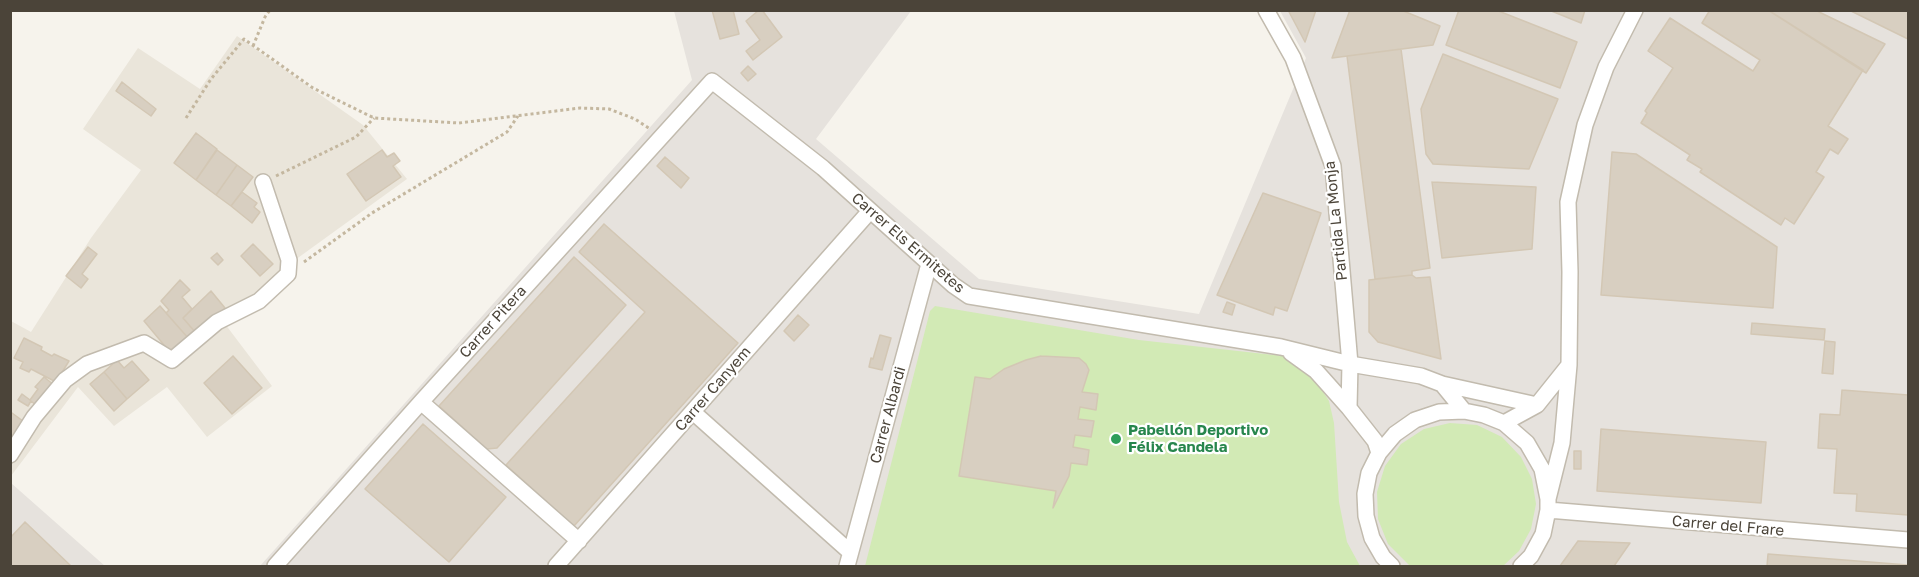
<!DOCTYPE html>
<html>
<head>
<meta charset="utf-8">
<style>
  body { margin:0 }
  #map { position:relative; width:1919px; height:577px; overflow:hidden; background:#f6f3ec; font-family:"Golos Text",sans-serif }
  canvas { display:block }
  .frame { position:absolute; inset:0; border:12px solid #4b4439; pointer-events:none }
</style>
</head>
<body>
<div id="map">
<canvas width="1919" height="577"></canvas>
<div class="frame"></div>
</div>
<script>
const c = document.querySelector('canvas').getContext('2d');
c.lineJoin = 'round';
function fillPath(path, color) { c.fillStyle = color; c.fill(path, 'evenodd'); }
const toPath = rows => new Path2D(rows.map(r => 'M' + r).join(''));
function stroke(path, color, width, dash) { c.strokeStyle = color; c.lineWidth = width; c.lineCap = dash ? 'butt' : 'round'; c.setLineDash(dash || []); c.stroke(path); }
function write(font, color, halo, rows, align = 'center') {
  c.font = font + ' "Golos Text",sans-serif'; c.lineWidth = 4.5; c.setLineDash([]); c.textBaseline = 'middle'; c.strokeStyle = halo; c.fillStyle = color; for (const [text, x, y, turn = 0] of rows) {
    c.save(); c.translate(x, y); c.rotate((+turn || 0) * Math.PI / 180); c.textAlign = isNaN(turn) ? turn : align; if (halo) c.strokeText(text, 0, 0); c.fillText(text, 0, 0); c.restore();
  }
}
const residential = toPath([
  [237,36,363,125,407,179,295,260,256,297,219,316,272,386,207,437,167,387,114,426,78,387,11,476,11,321,31,332,91,238,141,170,83,129,138,48,200,89]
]);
const industrial = toPath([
  [674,11,911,11,816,139,979,279,1199,314,1306,58,1280,11,1908,11,1908,566,260,566,692,80],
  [11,483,105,566,11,566]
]);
const green = toPath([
  [935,306,1139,340,1283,356,1314,378,1329,401,1334,423,1339,502,1347,542,1360,566,865,566,930,311],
  [1450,423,1477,425,1502,437,1521,457,1532,479,1536,504,1531,529,1519,551,1503,566,1410,566,1388,544,1378,519,1377,492,1385,466,1401,444,1424,429]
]);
const building = toPath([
  [712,10,733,10,739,34,720,39,712,10],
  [759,10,762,10,782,37,753,60,746,51,760,40,746,21,759,10],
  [1288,10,1316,10,1305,42,1288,10],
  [1350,10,1401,10,1440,26,1433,45,1332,58,1350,10],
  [1459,10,1496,10,1577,42,1560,88,1446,45,1459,10],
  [1549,10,1585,10,1581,23,1549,10],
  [1710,10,1768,10,1863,70,1828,126,1848,139,1838,154,1830,149,1816,172,1824,177,1794,224,1785,218,1781,225,1700,172,1702,169,1687,160,1690,155,1641,123,1647,113,1645,111,1673,68,1648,51,1670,18,1753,71,1760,60,1702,23,1710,10],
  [1768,10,1815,10,1885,44,1866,73,1768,10],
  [1849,10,1908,10,1908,39,1849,10],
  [1401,49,1430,268,1412,271,1412,275,1375,279,1347,56,1401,49],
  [1443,54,1558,99,1529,169,1433,164,1426,154,1421,109,1443,54],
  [748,66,756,74,748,81,741,73,748,66],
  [122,82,156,109,151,116,116,91,122,82],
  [196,133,217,149,196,180,174,163,196,133],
  [217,150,237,165,216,195,196,180,217,150],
  [382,150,387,157,394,153,400,161,393,166,401,177,366,201,347,174,382,150],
  [1612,152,1636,154,1777,247,1773,308,1601,295,1612,152],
  [665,157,689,178,681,188,657,166,665,157],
  [237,165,253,177,231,206,216,195,237,165],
  [1432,182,1536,187,1532,249,1442,258,1432,182],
  [242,192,257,203,254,207,260,212,252,223,231,206,242,192],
  [1263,193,1321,213,1287,311,1275,307,1273,315,1217,295,1263,193],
  [604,224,738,343,574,526,506,465,645,312,579,252,604,224],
  [253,244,273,264,260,276,241,256,253,244],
  [88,247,97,254,82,274,88,279,81,288,66,276,88,247],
  [217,253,223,260,218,265,211,258,217,253],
  [574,257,626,305,497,448,487,449,439,406,574,257],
  [1412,275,1416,278,1430,277,1441,359,1378,342,1369,332,1369,280,1412,275],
  [180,280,190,290,182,297,192,309,183,318,196,333,189,339,166,313,169,310,161,301,180,280],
  [211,291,225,308,196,333,183,318,211,291],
  [1227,302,1235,305,1232,315,1223,312,1227,302],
  [160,306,189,339,173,352,169,351,144,321,160,306],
  [798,315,809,325,794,341,784,331,798,315],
  [1752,323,1825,329,1824,340,1751,334,1752,323],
  [880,335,891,338,882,370,869,367,871,358,873,359,880,335],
  [24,338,42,347,41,350,52,356,54,354,69,361,56,382,31,369,29,372,20,368,23,362,14,358,24,338],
  [1825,341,1835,342,1833,374,1822,373,1825,341],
  [233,356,262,388,232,414,204,383,233,356],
  [1041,356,1079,358,1086,364,1089,370,1082,392,1098,394,1096,410,1080,407,1078,419,1094,421,1091,437,1075,435,1073,447,1089,450,1087,465,1071,463,1069,476,1053,508,1056,491,959,476,975,377,990,379,1004,369,1026,360,1041,356],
  [117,360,124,368,132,361,149,380,127,399,104,372,117,360],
  [104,372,127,399,114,411,90,384,104,372],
  [44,377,54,385,37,406,31,401,28,406,18,400,22,394,30,400,38,389,35,387,44,377],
  [1842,390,1908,395,1908,515,1856,511,1857,494,1834,493,1837,449,1818,448,1820,414,1840,415,1842,390],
  [12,413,27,424,10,443,10,415,12,413],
  [423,424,506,497,449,562,365,489,423,424],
  [1601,429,1766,442,1761,503,1597,491,1601,429],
  [1574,451,1581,451,1581,469,1574,469,1574,451],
  [25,522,71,566,10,566,10,538,25,522],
  [1578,541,1630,543,1614,566,1560,566,1578,541],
  [1768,554,1908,565,1908,566,1767,566,1768,554]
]);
const path = toPath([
  [253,46,265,17,270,10],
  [186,118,211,79,244,39,313,88,374,118,459,123,580,108,609,109,635,119,650,129],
  [276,176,356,137,374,118],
  [304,262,372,213,507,132,518,116]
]);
const minor = toPath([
  [1266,10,1293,58,1333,166,1350,364,1349,408],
  [1291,353,1316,371,1349,408,1375,441,1379,453],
  [1442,384,1537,405],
  [421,402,579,541],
  [693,412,850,552],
  [1504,423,1537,405,1569,365],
  [10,455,34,417,65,380,87,364,144,343,172,360,217,322,259,301,288,274,289,260,263,182],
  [1548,499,1562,443,1569,365,1570,272,1568,202,1585,125,1606,67,1635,10],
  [1548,510,1908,540],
  [275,566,421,402,712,81,823,168,953,285,969,296,1281,347,1350,364,1421,376,1442,384,1464,411],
  [556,566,870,211],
  [847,566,929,264],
  [1392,566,1383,557,1372,538,1366,516,1365,494,1369,473,1379,453,1395,434,1415,420,1439,412,1464,411,1484,415,1504,423,1527,443,1542,469,1548,499,1548,510,1543,534,1531,556,1521,566]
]);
const markers = [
  [1116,439,6,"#2e9e5b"]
];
const streetNames = [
  ["Partida La Monja",1336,221,-96],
  ["Carrer Els Ermitetes",908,243,41],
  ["Carrer Pitera",493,322,-48],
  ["Carrer Canyem",713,389,-49],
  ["Carrer Albardi",888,415,-75],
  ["Carrer del Frare",1728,526,5]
];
const leisureNames = [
  ["Pabellón Deportivo",1128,430],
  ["Félix Candela",1128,447]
];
fillPath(residential, '#eae5da');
fillPath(industrial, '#e6e2dd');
fillPath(green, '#d2eab5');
fillPath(building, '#d8cfc1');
stroke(building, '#d3c7b4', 1.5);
stroke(minor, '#c2bbae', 18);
stroke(path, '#c4b79f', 3, [3, 3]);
stroke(minor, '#fff', 15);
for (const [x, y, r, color] of markers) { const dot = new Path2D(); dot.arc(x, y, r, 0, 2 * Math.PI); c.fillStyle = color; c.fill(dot); stroke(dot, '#fff', 2); }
write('15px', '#4b4439', '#fff', streetNames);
write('bold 15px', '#27864d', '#fff', leisureNames, 'left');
</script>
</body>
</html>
